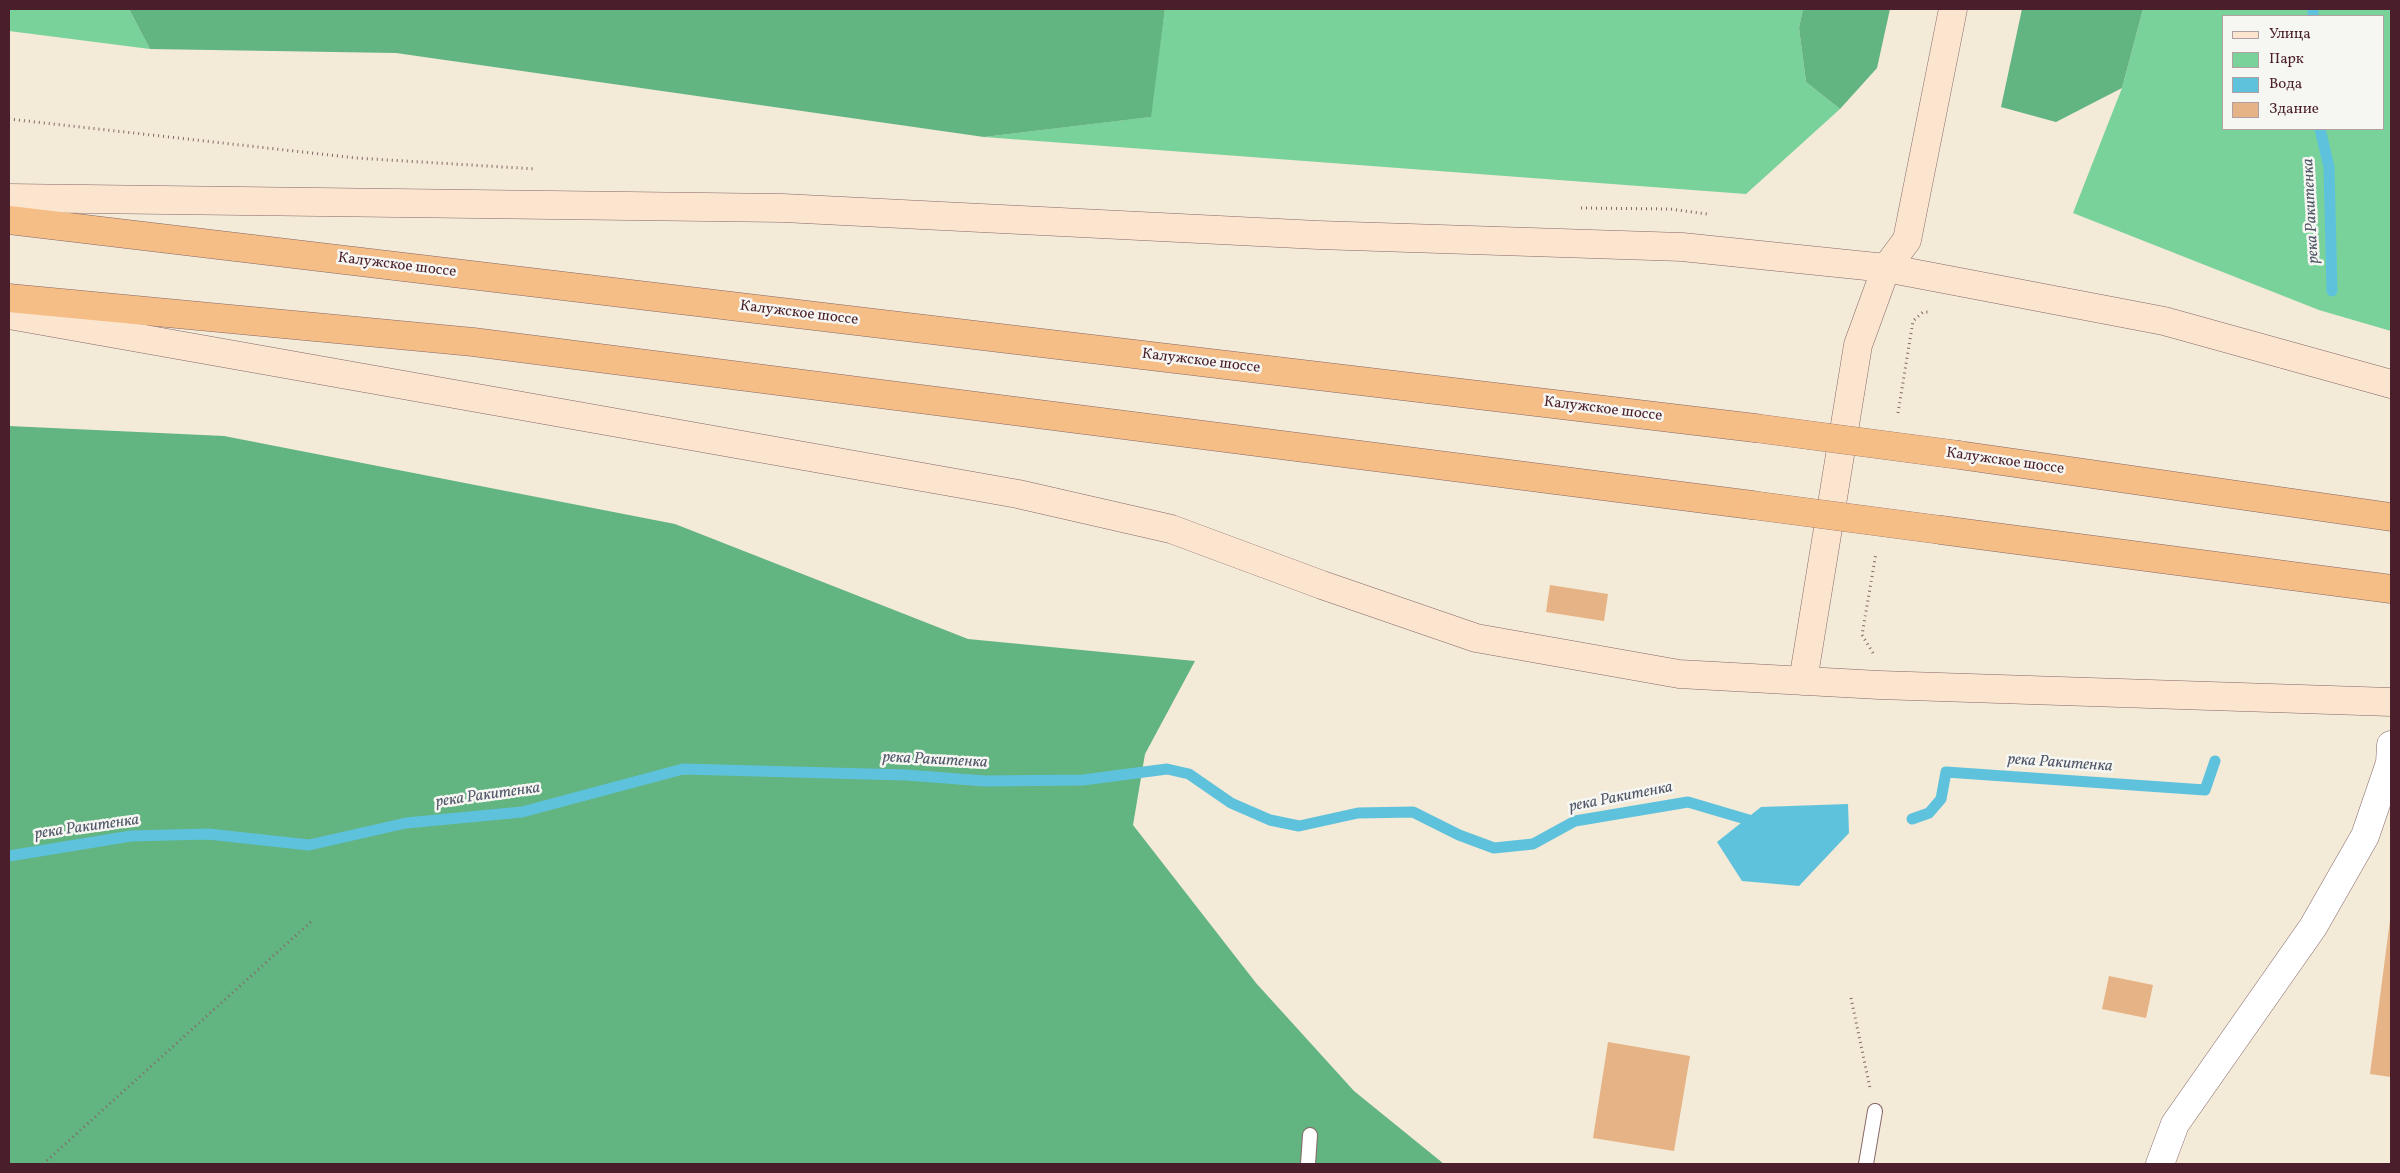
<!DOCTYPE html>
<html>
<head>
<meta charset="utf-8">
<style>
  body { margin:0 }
  #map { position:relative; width:2400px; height:1173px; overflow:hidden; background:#f3ead7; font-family:Vollkorn,serif }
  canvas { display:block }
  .frame { position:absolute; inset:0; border:10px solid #4a1f2b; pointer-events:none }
  .legend { position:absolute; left:2222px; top:15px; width:162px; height:115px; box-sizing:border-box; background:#f6f6f2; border:1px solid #b1a0a2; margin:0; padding:6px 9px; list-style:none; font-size:15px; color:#4a1f2b }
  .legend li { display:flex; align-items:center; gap:10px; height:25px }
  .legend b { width:25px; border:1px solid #b1a0a2 }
</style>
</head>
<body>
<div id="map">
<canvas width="2400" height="1173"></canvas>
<div class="frame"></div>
<ul class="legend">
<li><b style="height:6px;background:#fbe5cf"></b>Улица</li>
<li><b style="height:14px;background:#78d299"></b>Парк</li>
<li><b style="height:14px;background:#5fc2dd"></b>Вода</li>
<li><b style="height:14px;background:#e6b386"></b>Здание</li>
</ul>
</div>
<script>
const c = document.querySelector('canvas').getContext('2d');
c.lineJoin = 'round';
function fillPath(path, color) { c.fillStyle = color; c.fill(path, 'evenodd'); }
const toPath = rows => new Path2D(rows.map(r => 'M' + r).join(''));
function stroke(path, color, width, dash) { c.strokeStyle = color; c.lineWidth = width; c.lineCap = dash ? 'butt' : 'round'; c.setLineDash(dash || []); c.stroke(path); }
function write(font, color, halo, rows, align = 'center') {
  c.font = font + ' Vollkorn,serif'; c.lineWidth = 5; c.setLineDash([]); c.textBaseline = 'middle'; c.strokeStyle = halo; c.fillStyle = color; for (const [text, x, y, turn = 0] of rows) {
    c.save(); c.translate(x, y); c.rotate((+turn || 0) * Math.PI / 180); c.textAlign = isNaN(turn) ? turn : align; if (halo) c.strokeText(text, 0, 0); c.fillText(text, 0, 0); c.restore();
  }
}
const green = toPath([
  [9,9,129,9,150,49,9,31],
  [1165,9,1803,9,1799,28,1806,82,1840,109,1746,194,984,137,1150,117],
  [2143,9,2391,9,2391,331,2319,310,2073,213,2122,88],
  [2224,16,2384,16,2384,129,2224,129]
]);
const forest = toPath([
  [129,9,1165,9,1151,117,984,137,396,53,150,49],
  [1803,9,1890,9,1877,68,1840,109,1806,82,1799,28],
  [2022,9,2143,9,2122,88,2056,122,2001,107],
  [9,426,224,436,675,524,968,639,1195,661,1145,754,1133,825,1256,983,1354,1091,1444,1164,9,1164]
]);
const water = toPath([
  [1848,804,1849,833,1799,886,1742,881,1717,842,1761,807]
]);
const stream = toPath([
  [2313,16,2313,9],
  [2320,129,2329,167,2332,291],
  [1912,819,1929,813,1941,799,1946,772,2205,790,2215,761],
  [9,856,131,836,208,834,309,845,406,823,522,812,683,769,906,775,985,781,1083,780,1167,769,1189,774,1231,803,1270,820,1299,826,1358,813,1413,812,1459,835,1494,848,1533,844,1575,821,1688,802,1759,823]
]);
const building = toPath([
  [1550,585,1608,594,1604,621,1546,612],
  [2390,920,2391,920,2391,1077,2370,1074],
  [2109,976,2153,985,2146,1018,2102,1009],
  [1608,1042,1690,1056,1674,1151,1593,1138]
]);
const path = toPath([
  [9,119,356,158,536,169],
  [1581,208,1670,209,1707,214],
  [1898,413,1913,321,1923,312,1930,312],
  [1873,653,1862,635,1876,553],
  [1851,998,1870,1088],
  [43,1164,313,920]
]);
const lane = toPath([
  [1308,1164,1310,1135],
  [1866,1164,1875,1111]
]);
const street = toPath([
  [2160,1164,2175,1124,2313,927,2365,836,2390,763,2391,745]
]);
const secondary = toPath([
  [9,198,783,208,1318,235,1682,247,1886,268,2164,321,2391,384],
  [9,315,1018,494,1171,529,1322,585,1476,638,1679,674,1879,685,2391,702],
  [1803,681,1858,345,1886,268,1907,240,1953,9]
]);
const highway = toPath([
  [9,220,1755,428],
  [9,298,473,342,1752,505],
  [1959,455,2391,517],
  [1941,530,2391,589]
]);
const highwayBridge = toPath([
  [1755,428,1959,455],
  [1752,505,1941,530]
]);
const streetNames = [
  ["Калужское шоссе",397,266,7],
  ["Калужское шоссе",799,314,7],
  ["Калужское шоссе",1201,362,7],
  ["Калужское шоссе",1603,410,7],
  ["Калужское шоссе",2005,462,8]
];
const waterNames = [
  ["река Ракитенка",2312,211,-93],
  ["река Ракитенка",935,761,3],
  ["река Ракитенка",2060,764,4],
  ["река Ракитенка",488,796,-8],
  ["река Ракитенка",1621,798,-11],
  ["река Ракитенка",87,828,-8]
];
fillPath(green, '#78d299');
fillPath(forest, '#62b481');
fillPath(water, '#5fc2dd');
stroke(stream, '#5fc2dd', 11);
fillPath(building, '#e6b386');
stroke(lane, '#856667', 16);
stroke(street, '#856667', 29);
stroke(secondary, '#856667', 29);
stroke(highway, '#856667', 29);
stroke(path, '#856667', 3, [1, 4]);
stroke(lane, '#fff', 14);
stroke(street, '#fff', 28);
stroke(secondary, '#fbe5cf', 28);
stroke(highway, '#f6be87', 28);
stroke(highwayBridge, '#856667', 29, []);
stroke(highwayBridge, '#f6be87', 28);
write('15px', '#4a1f2b', '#f6f6f2', streetNames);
write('italic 16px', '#515869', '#f6f6f2', waterNames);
</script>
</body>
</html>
